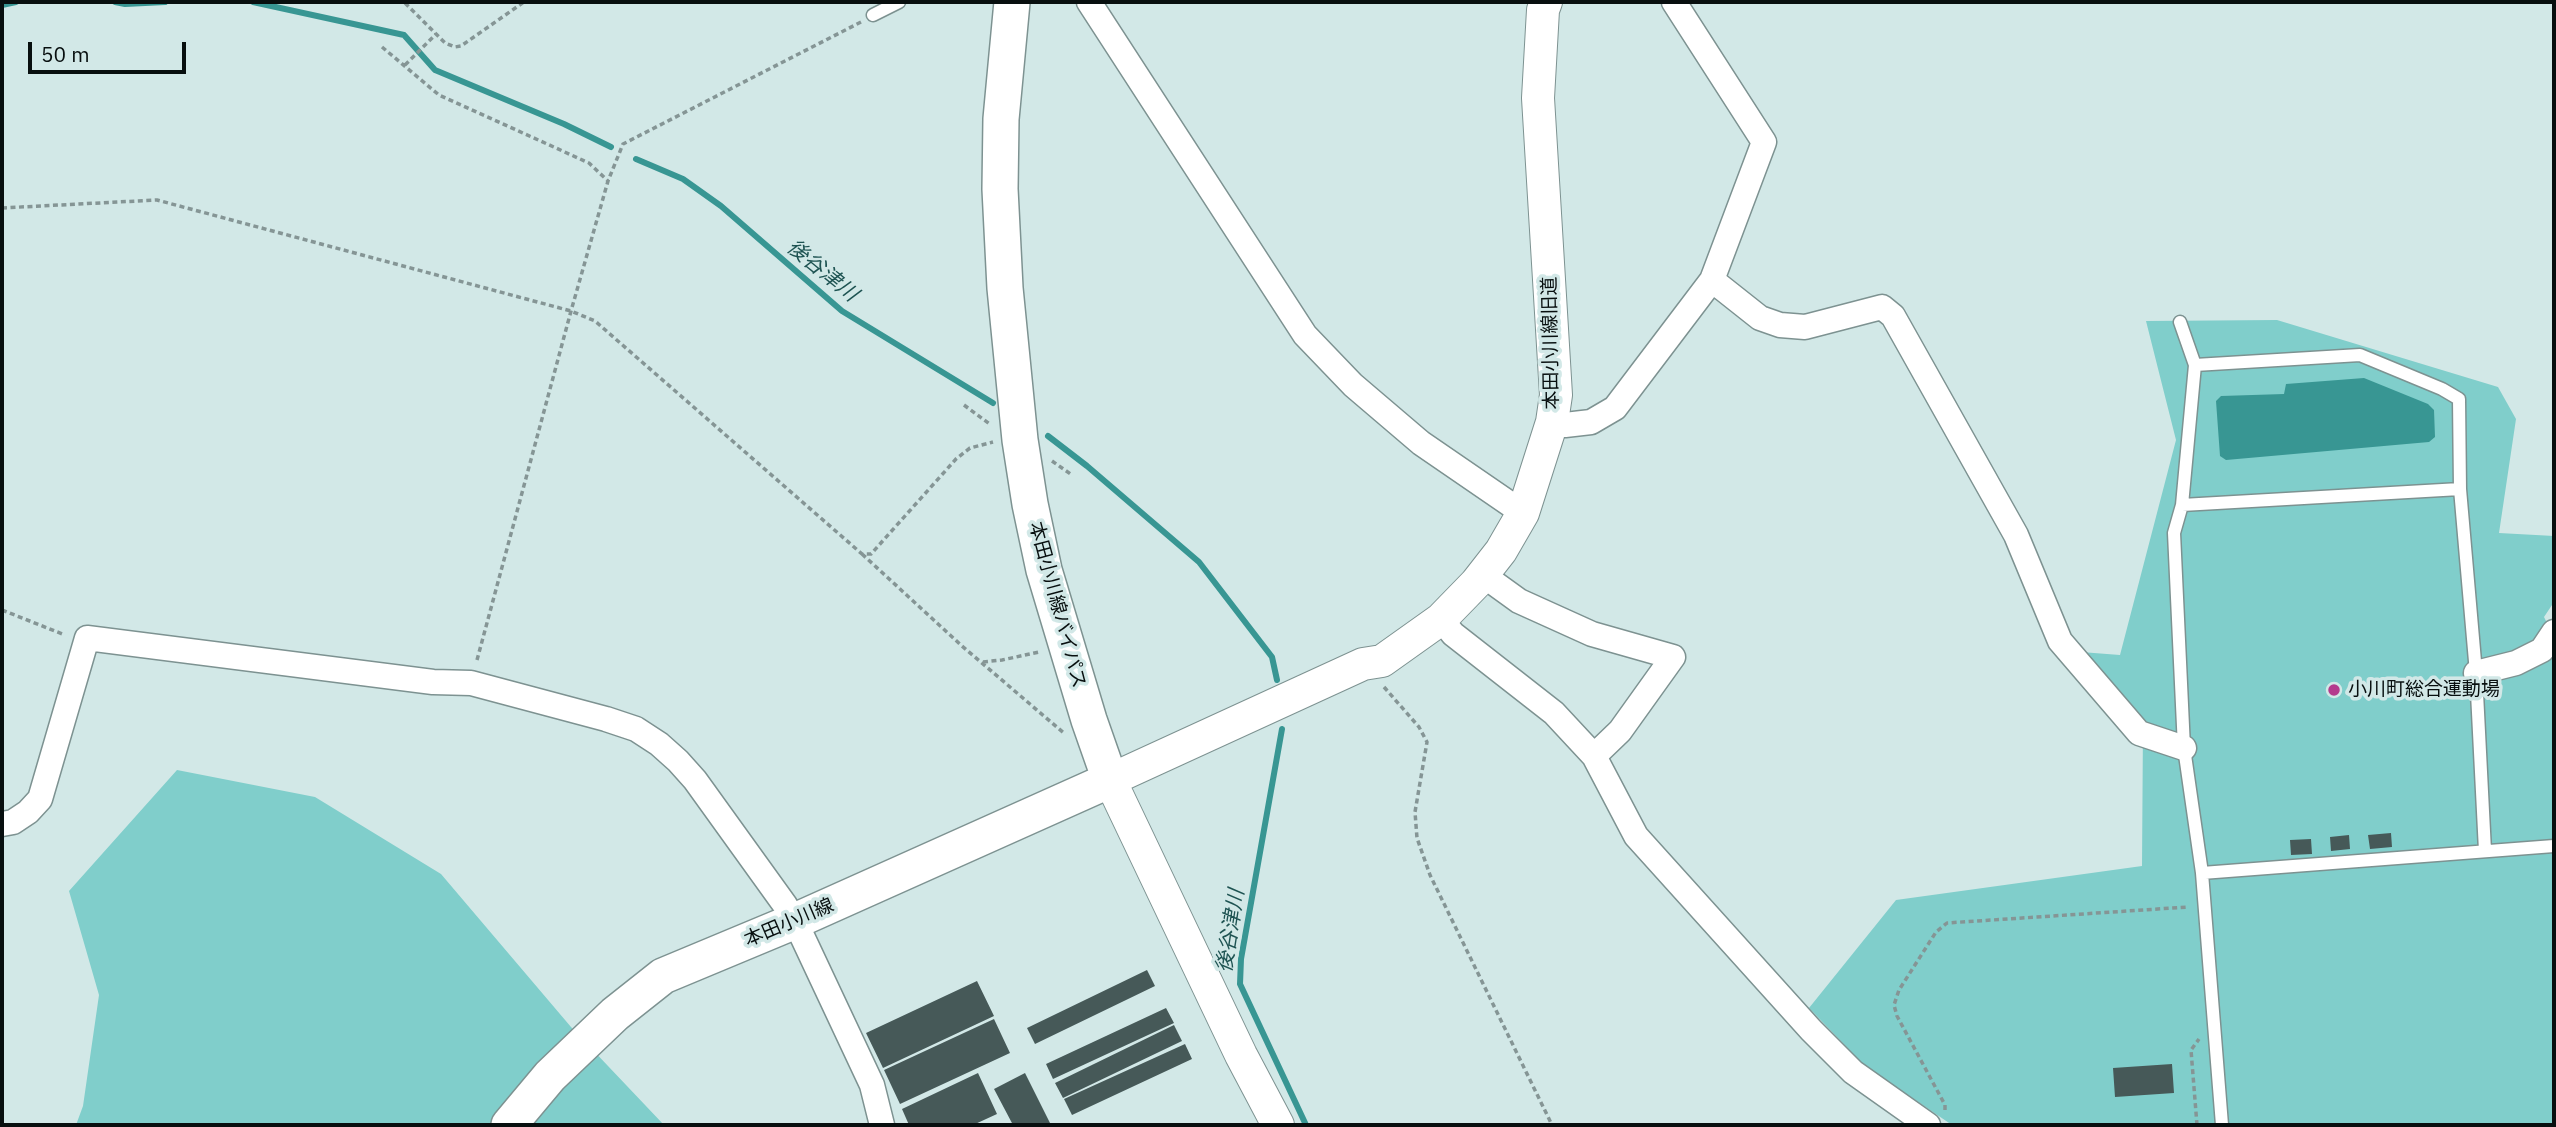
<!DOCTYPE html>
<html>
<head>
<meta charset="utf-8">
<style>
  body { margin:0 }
  #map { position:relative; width:2556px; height:1127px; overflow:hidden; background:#d2e8e7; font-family:"IBM Plex Sans",sans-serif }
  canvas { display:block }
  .frame { position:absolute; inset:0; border:4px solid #080f0f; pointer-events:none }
  .scale { position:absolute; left:28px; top:42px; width:158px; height:32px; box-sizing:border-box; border:4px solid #080f0f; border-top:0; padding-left:9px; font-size:21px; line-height:24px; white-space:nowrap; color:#080f0f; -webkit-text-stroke:5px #d2e8e7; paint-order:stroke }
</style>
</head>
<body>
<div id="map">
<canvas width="2556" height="1127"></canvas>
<div class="frame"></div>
<div class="scale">50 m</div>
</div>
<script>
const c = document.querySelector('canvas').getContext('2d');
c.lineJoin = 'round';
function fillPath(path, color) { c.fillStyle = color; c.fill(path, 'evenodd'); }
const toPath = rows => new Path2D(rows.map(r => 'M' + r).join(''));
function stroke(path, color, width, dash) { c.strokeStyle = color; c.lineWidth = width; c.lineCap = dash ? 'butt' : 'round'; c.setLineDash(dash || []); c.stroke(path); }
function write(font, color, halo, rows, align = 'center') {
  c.font = font + ' "IBM Plex Sans","Noto Sans JP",sans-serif'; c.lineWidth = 7; c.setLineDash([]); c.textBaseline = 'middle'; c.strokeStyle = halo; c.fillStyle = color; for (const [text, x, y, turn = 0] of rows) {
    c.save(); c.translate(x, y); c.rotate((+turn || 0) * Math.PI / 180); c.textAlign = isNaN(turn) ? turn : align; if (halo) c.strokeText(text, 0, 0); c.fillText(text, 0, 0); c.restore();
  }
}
const green = toPath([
  [2277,320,2498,387,2516,419,2499,533,2554,536,2554,602,2544,617,2554,637,2554,1125,1952,1125,1864,1065,1809,1008,1896,900,2142,866,2143,724,2081,652,2120,655,2176,440,2146,321],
  [177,770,315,797,441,874,571,1027,664,1125,76,1125,83,1106,99,995,69,891]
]);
const water = toPath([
  [2364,378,2428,404,2434,410,2435,437,2429,442,2226,460,2220,456,2216,401,2221,396,2284,394,2286,384]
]);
const stream = toPath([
  [115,2,125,4,165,2],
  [253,2,404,35,435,70,564,124,611,147],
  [2,5,16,2],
  [636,159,683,179,721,206,842,311,993,403],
  [1048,436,1087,466,1199,562,1272,657,1277,680],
  [1282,729,1241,959,1240,984,1306,1125]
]);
const building = toPath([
  [2391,833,2392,847,2370,849,2368,835],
  [2349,835,2350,849,2331,851,2330,837],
  [2311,839,2312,854,2291,855,2290,840],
  [1147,970,1155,986,1035,1044,1027,1028],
  [977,981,994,1016,883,1068,866,1033],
  [1166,1008,1174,1023,1053,1079,1046,1064],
  [994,1019,1010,1053,900,1104,884,1070],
  [1174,1025,1182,1041,1063,1098,1055,1083],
  [1185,1044,1192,1059,1072,1115,1064,1099],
  [2172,1064,2174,1093,2115,1097,2113,1068],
  [978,1073,997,1114,973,1125,909,1125,902,1109],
  [1025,1073,1051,1125,1013,1125,994,1089]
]);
const path = toPath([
  [405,3,445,43,455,47,461,46,524,2],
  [382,47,439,95,589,163,608,181],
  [405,65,436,34],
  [2,208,157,200,571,311,595,321,862,554,871,554,956,459,970,448,993,442],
  [964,405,991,425],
  [1052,461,1072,475],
  [862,554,962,646,1065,734],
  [2,610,65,635],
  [477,660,571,311,608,181,623,144,861,22],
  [983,662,1002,660,1039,652],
  [1384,687,1419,727,1427,742,1415,812,1417,838,1430,875,1552,1125],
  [1945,1110,1945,1105,1897,1016,1894,1005,1899,990,1936,932,1947,923,2188,907],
  [2197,1125,2191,1050,2199,1039]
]);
const service = toPath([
  [873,15,899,2],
  [2180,322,2195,365,2182,505],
  [2195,365,2360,355,2442,389,2459,399,2460,489],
  [2202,873,2554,846],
  [2222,1125,2202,873,2184,748,2174,533,2182,505,2460,489,2476,673,2485,851]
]);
const minor = toPath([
  [1089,2,1305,335,1353,385,1421,443,1523,513],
  [1712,280,1760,318,1780,325,1805,327,1882,307,1893,316,2016,535,2060,641,2139,733,2184,748],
  [1552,422,1565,425,1591,422,1615,408,1712,280,1764,142,1674,2],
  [1483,575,1519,601,1592,634,1673,657,1620,731,1594,756],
  [1441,619,1453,634,1554,713,1594,756,1636,836,1811,1030,1853,1072,1928,1125],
  [2476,673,2516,663,2542,650,2554,632],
  [2,824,13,822,28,812,40,799,87,638,433,682,471,683,606,719,636,729,659,744,678,761,695,780,785,905,795,921,872,1085,882,1125]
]);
const tertiary = toPath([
  [1278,1125,1241,1055,1110,780,1363,664,1382,661,1441,619,1476,583,1501,551,1523,513,1552,422,1556,395,1538,98,1543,10,1546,2]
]);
const secondary = toPath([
  [509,1125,550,1076,615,1014,663,976,795,921,1110,780,1089,720,1044,570,1030,504,1020,440,1005,288,1000,189,1001,119,1012,2]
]);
const markers = [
  [2334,690,7,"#b43a8d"]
];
const streetNames = [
  ["本田小川線旧道",1551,343,-91],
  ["本田小川線バイパス",1057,605,75],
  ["本田小川線",789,923,-23]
];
const poiNames = [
  ["小川町総合運動場",2348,690]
];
const waterNames = [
  ["後谷津川",822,271,39],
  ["後谷津川",1231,931,-81]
];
fillPath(green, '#80cecb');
fillPath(water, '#389693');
stroke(stream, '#389693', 6);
fillPath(building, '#465958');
stroke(service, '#7d9291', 15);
stroke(minor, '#7d9291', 27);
stroke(tertiary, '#7d9291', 34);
stroke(secondary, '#7d9291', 38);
stroke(path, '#859595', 3.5, [5, 3.5]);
stroke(service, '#fff', 12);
stroke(minor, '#fff', 24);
stroke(tertiary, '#fff', 32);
stroke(secondary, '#fff', 35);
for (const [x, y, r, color] of markers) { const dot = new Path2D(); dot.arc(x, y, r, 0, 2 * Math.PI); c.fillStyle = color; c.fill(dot); stroke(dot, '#d2e8e7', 2.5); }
write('19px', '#080f0f', '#d2e8e7', streetNames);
write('19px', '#080f0f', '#d2e8e7', poiNames, 'left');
write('italic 21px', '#1e5352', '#d2e8e7', waterNames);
</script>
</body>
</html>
